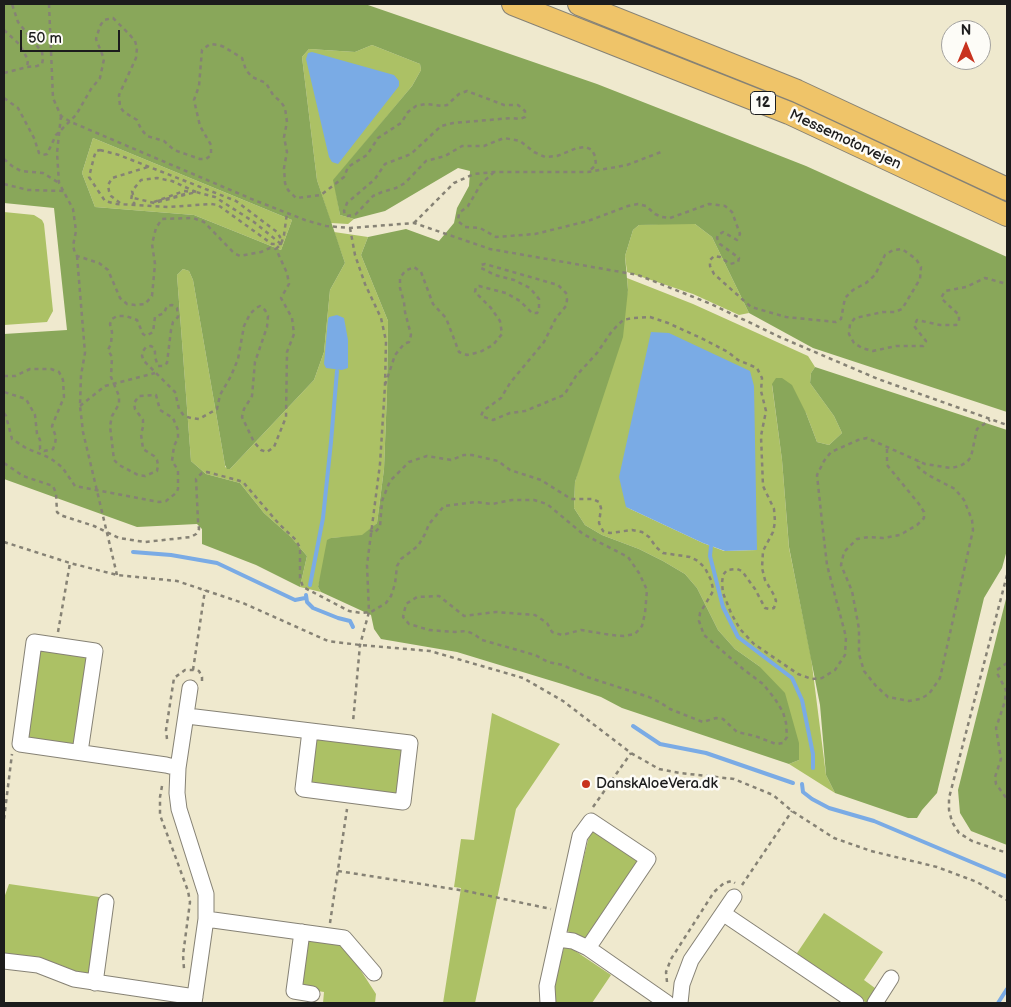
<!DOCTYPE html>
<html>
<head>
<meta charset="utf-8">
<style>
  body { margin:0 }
  #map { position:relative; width:1011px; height:1007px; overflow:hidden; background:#efe9ce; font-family:"Balsamiq Sans",sans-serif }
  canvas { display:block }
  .frame { position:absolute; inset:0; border:5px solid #1c1c1c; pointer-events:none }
  .north { position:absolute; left:941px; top:20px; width:50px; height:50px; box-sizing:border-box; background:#fdfcf7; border:1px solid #a3a29f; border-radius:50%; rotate:0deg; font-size:14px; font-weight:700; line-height:20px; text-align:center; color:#1c1c1c }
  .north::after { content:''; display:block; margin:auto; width:18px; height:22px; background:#c8321e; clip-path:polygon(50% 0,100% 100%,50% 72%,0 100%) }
  .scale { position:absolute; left:20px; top:30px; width:100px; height:22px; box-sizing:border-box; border:2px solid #1c1c1c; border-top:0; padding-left:6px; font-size:15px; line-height:18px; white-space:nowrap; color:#1c1c1c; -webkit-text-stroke:4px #fdfcf7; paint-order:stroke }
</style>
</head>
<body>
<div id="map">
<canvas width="1011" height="1007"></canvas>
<div class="frame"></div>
<div class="north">N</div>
<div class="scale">50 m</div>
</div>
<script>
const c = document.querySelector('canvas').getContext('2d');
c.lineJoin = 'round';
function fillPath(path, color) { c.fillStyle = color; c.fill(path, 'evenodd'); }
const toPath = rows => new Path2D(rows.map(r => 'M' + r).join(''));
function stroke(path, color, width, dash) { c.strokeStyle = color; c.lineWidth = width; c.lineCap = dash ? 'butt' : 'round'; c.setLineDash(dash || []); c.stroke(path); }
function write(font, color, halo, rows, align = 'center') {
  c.font = font + ' "Balsamiq Sans",sans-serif'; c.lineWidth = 5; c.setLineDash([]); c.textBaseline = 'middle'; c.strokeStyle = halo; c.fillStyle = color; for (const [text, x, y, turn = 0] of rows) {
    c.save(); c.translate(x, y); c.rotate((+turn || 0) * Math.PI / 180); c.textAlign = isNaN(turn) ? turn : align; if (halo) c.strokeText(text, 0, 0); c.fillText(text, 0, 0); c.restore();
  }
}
const green = toPath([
  [372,45,420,64,421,70,412,86,334,180,340,215,354,219,348,224,331,223,317,180,302,57,309,49,355,52],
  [93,138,292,220,281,250,194,215,95,207,82,173],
  [4,212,34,215,42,220,44,224,53,311,47,322,4,325],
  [659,224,695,224,712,237,749,313,739,315,693,294,627,272,625,256,633,230,639,225],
  [334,232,368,237,361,255,388,321,387,392,384,469,377,523,362,536,331,538,318,587,321,592,300,587,307,556,291,537,264,513,240,483,206,474,191,461,177,275,183,269,189,271,193,280,225,465,225,467,230,469,314,380,324,352,330,290,345,263],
  [627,278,693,304,808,356,815,367,811,373,810,383,834,416,842,433,829,445,817,442,806,413,772,385,782,460,789,548,811,657,826,775,835,793,789,764,799,760,759,666,735,649,718,630,697,588,685,574,663,561,639,549,602,535,585,525,574,508,575,482,628,290],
  [626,507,757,550,724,551,703,543],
  [39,649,88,656,75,747,25,740],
  [492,713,560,744,516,809,475,1003,443,1003,461,888,454,887,461,839,474,840],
  [313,736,403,748,397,797,307,786],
  [591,828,641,860,586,943,566,930],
  [9,884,99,897,90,977,4,955,4,898],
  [824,913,883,952,864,980,879,991,871,1003,867,1003,795,956],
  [305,938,343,943,376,994,375,1003,323,1003,324,992,298,988],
  [565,944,611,975,592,1003,553,1003,553,987]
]);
const forest = toPath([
  [4,4,365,4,597,84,806,166,1007,257,1007,412,813,348,749,313,712,237,695,224,639,225,633,230,625,256,628,290,623,337,575,482,574,508,585,525,602,535,639,549,663,561,685,574,697,588,718,630,735,649,759,666,785,693,799,743,799,760,789,764,622,708,601,697,562,684,457,652,381,639,374,629,371,615,321,592,318,587,327,540,331,538,362,535,377,523,384,469,387,392,388,321,361,255,368,237,406,229,439,241,454,223,457,208,469,186,470,171,458,168,385,211,354,219,340,215,333,180,412,86,421,70,420,64,372,45,355,52,309,49,302,57,317,180,345,263,330,290,324,352,314,380,230,469,227,469,225,465,193,280,189,271,183,269,177,275,191,461,206,474,240,483,264,513,291,537,307,556,300,587,256,565,202,544,202,529,197,524,137,527,4,479,4,334,67,330,54,208,4,203],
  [93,138,292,220,281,250,194,215,95,207,82,173],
  [815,367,1007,430,1007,550,1002,568,984,598,937,793,922,810,917,818,908,818,835,793,826,775,820,705,789,547,782,460,772,384,776,378,782,378,792,385,806,413,817,442,829,445,842,433,834,416,810,383,811,373],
  [1007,595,1007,845,971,831,960,813,958,790]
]);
const water = toPath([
  [312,52,394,75,399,81,399,86,338,164,332,162,329,157,306,59,308,53],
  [337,315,344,318,348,340,348,368,342,370,326,368,324,364,328,319,329,317],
  [651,332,669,333,750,371,754,386,757,550,725,551,703,543,626,507,619,477]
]);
const stream = toPath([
  [711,546,710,556,723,607,738,637,792,678,802,700,813,754,813,768],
  [133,552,171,555,217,563,295,600,305,598],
  [310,585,323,518,331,442,337,371],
  [306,595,307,602,313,608,338,618,350,621,353,627],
  [633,726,660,744,706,753,793,783],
  [802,784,803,792,812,799,829,808,874,821,1007,877],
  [998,1003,1007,989]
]);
const path = toPath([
  [49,4,53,98,61,116,71,122,254,200,305,220,326,226,350,228,414,223,490,249,638,275,711,304,782,338,878,379,1007,425],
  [4,30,20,45,28,60,27,67],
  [4,73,27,67,37,66,42,64,43,59,42,52,18,22,12,4],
  [4,98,18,108,34,138,39,153,43,155,47,154,56,135,76,115,91,89,100,78,104,59,96,39,100,26,104,20,113,18,129,34,135,41,137,48,136,58,119,95,120,107,124,112,137,120,141,129,147,136,164,141,174,150,200,159,206,159,211,155,211,145,200,126,194,100,199,86,202,50,210,44,219,45,224,47,242,58,246,70,252,77,266,83,273,95,281,102,285,108,287,122,284,137,287,152,284,168,285,183,288,190,296,198,321,195,344,177,348,167,367,155,378,138,401,123,408,112,416,106,426,104,443,106,447,105,459,94,467,91,504,105,518,105,525,111,525,117,520,119,512,118,453,123,441,126,411,154,385,164,375,179,347,203,344,211,345,215,348,216,356,214,373,196,382,192,396,188,405,183,426,161,445,156,462,146,484,146,504,138,520,141,534,152,545,157,557,156,577,148,586,147,592,150,595,156,596,165,588,172],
  [61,116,57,153,59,183,73,209,76,231,73,246,75,253,77,256,99,263,108,270,120,298,127,304,135,305,145,304,152,296,155,264,152,244,156,228,162,219,193,218,204,222,234,253,240,256,261,252,270,248,276,249],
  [100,150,119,155,236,201,277,232,280,237,281,244,272,244,218,205,211,204,169,207,117,204,105,201,89,177,94,157,96,151,100,150],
  [4,159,12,166,21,171,43,173,59,183],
  [494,172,481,184,468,206,459,213,458,221,465,227,480,228,496,237,535,234,588,221,628,206,638,204,646,206,655,214,662,217,670,218,709,204,725,206,732,212,740,234,737,240,723,232,718,235,717,238,720,244,739,258,738,262,730,264,720,257,714,256,710,260,710,266,714,274,751,307,786,317,836,322,841,319,845,298,853,290,866,283,875,275,885,255,893,250,902,249,916,259,921,267,920,279,902,309,895,312,883,312,855,318,850,324,849,334,854,343,862,348,873,351,896,346,923,346,926,341,914,326,917,320,940,325,956,325,959,322,959,315,941,298,945,291,966,287,985,278,1007,284],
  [4,184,28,190,64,191],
  [196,192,172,181,157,178,141,180,132,191,134,198,154,203,196,192,215,197,254,222,281,244],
  [132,195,131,200,135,204],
  [158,201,189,193],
  [154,202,184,191,194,192],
  [120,203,111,196,109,191,108,185,112,178,148,167],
  [414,223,454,183,474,174,494,172,588,172,627,165,661,152],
  [350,228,355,255,365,284,381,318,386,341,385,385,380,464,367,565,369,612,360,645,353,722],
  [276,249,281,244,284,235,287,213],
  [77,256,85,353,81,375,80,406,83,432,117,575],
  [4,376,15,376,30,369,51,369,59,372,63,380,64,397,52,426,56,437,55,444,53,449,44,451,40,449,40,440,37,434,35,415,26,399,4,392],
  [385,385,395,355,404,344,409,342,411,335,405,312,404,302,400,288,400,278,405,271,414,267,421,272,433,304,446,318,459,352,467,355,480,352,493,345,502,334,500,321,491,308,475,292,476,287,479,286,506,293,520,301,532,313,537,313,539,310,539,299,530,288,514,280,495,275,481,268,481,265,485,264,558,285,566,293,567,300,566,306,556,318,544,342,510,383,501,398,483,411,481,416,493,420,510,413,525,411,564,395,576,376,597,353,612,331,623,320,633,318,650,317,668,323,703,339,728,352,738,360,757,368,762,378,761,391,766,411,761,436,763,486,774,509,775,522,773,532,763,551,762,568,765,580,774,595,776,601,774,608,770,609,765,608,755,589,742,571,737,569,727,570,723,575,722,583,723,593,731,613,740,629,754,644,798,674,812,679,822,678,835,670,845,655,846,637,827,565,822,522,817,475,824,461,831,452,858,440,867,438,925,464,951,468,960,466,967,462,971,457,977,429,990,420],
  [80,406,105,386,155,373],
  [4,413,6,416,12,439,26,448,50,458,62,467,75,486,159,502,166,501,176,493,178,489,178,470,172,461,174,446,178,438,178,430,173,418,160,410,156,395,139,396,134,403,135,409,143,420,143,427,141,434,143,449,154,456,157,460,158,465,157,471,145,476,138,475,119,465,114,460,110,426,112,416,119,404,119,396,111,377,112,357,108,350,111,344,112,332,110,324,112,319,117,316,126,316,137,320,143,334,146,336,153,332,155,317,164,313,167,306,172,305,177,308,178,317,173,322,171,330,167,363,163,366,158,366,155,357,155,352,154,348,151,346,146,347,143,351,142,356,144,361,175,392,179,409,184,416,191,418,199,419,217,409,220,395,231,376,238,359,244,326,250,314,256,308,260,306,265,310,268,316,267,327,255,362,252,396,244,409,242,417,254,442,261,450,267,452,274,447,286,417,287,352,294,334,292,318,281,298,289,284,287,273,276,249],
  [887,449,887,465,919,504,924,512,924,518,917,525,900,535,883,538,869,537,857,539,844,552,841,565,852,591,859,629,859,654,864,671,876,686,888,697,909,701,920,699,929,694,940,678,973,530,972,520,964,500,955,489,928,475,918,467,919,461],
  [4,463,23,476,53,486,56,493,57,512,60,515,94,526,119,538,145,542,191,537,196,534,199,529,198,521,196,479,202,473,207,472,237,480,243,482,279,524,296,540,300,548,300,578,303,587,349,611,361,613,371,612,386,603,391,596,395,584,397,566,401,559,418,546,425,534,429,524,444,506,475,502,492,504,512,500,534,500,547,504,583,534,628,557,639,573,647,590,645,613,642,626,635,634,624,636,611,635,581,630,562,635,552,632,547,623,535,615,496,612,464,616,439,596,417,597,406,604,403,617,409,624,416,626,429,630,455,632,466,631,474,634,482,640,535,655,548,662,563,665,587,677,649,697,661,703,670,709,695,719,703,722,716,718,723,719,737,732,755,736,776,744,783,743,787,737,786,723,783,712,775,699,763,684,743,669,704,635,699,621,700,613,712,593,713,589,711,580,705,568,698,561,690,557,663,553,656,547,649,537,642,532,632,530,610,533,603,531,599,523,601,508,599,502,593,499,571,499,541,480,510,470,498,461,472,455,464,455,451,460,427,456,409,462,390,481,382,501,380,527,374,533,370,530],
  [4,542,70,563,117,575,177,581,243,603,328,641,360,645,430,651,523,678,563,701,631,753,659,769,680,773,734,779,773,795,792,811,834,838,871,851,937,867,977,882,1007,900],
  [1007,575,949,798,949,810,952,822,959,833,972,841,1007,853],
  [58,632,70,563],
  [1007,663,997,670,998,675,1006,690,1005,701,996,728,1001,759,995,777,996,784,1007,799],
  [193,670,205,590],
  [167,739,166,730,174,678,185,670,193,670,199,671,202,677,202,681],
  [162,786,160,797,160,815,188,891,190,902,183,955,184,969],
  [593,807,631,753],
  [4,819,12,754],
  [338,871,466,891,551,909],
  [742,885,792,811],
  [330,923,347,809],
  [667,982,666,972,671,959,714,892,724,883,732,881,735,883]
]);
const minor = toPath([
  [190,688,178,768,177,793,179,809,206,894,206,919,194,1003],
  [187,716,410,743,403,802,303,789,310,731],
  [80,752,95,651,34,642,20,744,166,765,178,768],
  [724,914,856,1003],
  [206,919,344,938,374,973],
  [302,932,294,991,312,994],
  [558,939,573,941,588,948,667,1003],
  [4,961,38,965,74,979,195,997],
  [95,983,106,902],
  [548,1003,547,986,580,836,591,821,648,859,588,948],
  [680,1003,682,984,691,960,734,897],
  [875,1003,891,978]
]);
const highway = toPath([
  [513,4,789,113,1007,215],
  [579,4,797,91,1007,189]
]);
const markers = [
  [586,784,5,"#c8321e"]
];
const shields = [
  [763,103,25]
];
const shieldNames = [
  ["12",763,103]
];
const streetNames = [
  ["Messemotorvejen",845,140,25]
];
const poiNames = [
  ["DanskAloeVera.dk",596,784]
];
fillPath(green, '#acc165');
fillPath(forest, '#89a75a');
fillPath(water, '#7aabe5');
stroke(stream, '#7aabe5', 4);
stroke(minor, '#868275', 17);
stroke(highway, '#868275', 24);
stroke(path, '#868275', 2.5, [4, 4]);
stroke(minor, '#fff', 15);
stroke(highway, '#efc469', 22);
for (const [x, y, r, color] of markers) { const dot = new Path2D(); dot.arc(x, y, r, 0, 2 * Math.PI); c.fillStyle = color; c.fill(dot); stroke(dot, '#fdfcf7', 2); }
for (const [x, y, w] of shields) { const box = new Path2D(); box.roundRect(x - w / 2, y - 11.5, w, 23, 4); c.fillStyle = '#fdfcf7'; c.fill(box); stroke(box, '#1c1c1c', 1); }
write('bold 14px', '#1c1c1c', null, shieldNames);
write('15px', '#1c1c1c', '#fdfcf7', streetNames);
write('15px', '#1c1c1c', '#fdfcf7', poiNames, 'left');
</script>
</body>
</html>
